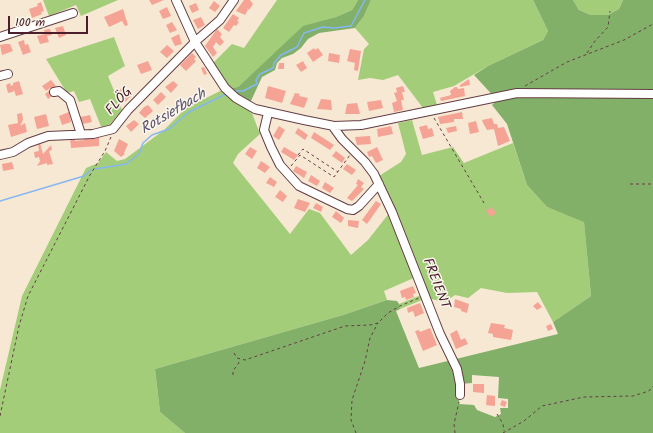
<!DOCTYPE html>
<html>
<head>
<meta charset="utf-8">
<style>
  body { margin:0 }
  #map { position:relative; width:653px; height:433px; overflow:hidden; background:#f7e8d4; font-family:Kalam,sans-serif }
  canvas { display:block }
  .scale { position:absolute; left:8px; top:16px; width:80px; height:18px; box-sizing:border-box; border:2px solid #4a1f2b; border-top:0; padding-left:5px; font-size:12px; line-height:14px; white-space:nowrap; color:#4a1f2b; -webkit-text-stroke:3px #fbf7ec; paint-order:stroke }
</style>
</head>
<body>
<div id="map">
<canvas width="653" height="433"></canvas>
<div class="scale">100 m</div>
</div>
<script>
const c = document.querySelector('canvas').getContext('2d');
c.lineJoin = 'round';
function fillPath(path, color) { c.fillStyle = color; c.fill(path, 'evenodd'); }
const toPath = rows => new Path2D(rows.map(r => 'M' + r).join(''));
function stroke(path, color, width, dash) { c.strokeStyle = color; c.lineWidth = width; c.lineCap = dash ? 'butt' : 'round'; c.setLineDash(dash || []); c.stroke(path); }
function write(font, color, halo, rows, align = 'center') {
  c.font = font + ' Kalam,sans-serif'; c.lineWidth = 3; c.setLineDash([]); c.textBaseline = 'middle'; c.strokeStyle = halo; c.fillStyle = color; for (const [text, x, y, turn = 0] of rows) {
    c.save(); c.translate(x, y); c.rotate((+turn || 0) * Math.PI / 180); c.textAlign = isNaN(turn) ? turn : align; if (halo) c.strokeText(text, 0, 0); c.fillText(text, 0, 0); c.restore();
  }
}
const green = toPath([
  [43,0,118,0,81,16,76,5,49,16],
  [277,0,358,0,352,10,336,17,303,27,238,87,230,88,225,82,213,63,232,44,244,48],
  [371,0,533,0,548,31,543,40,488,66,454,86,433,92,437,105,423,108,398,75,383,80,370,78,358,80,364,49,369,44,355,28,364,16],
  [573,0,623,0,619,9,608,15,591,15,579,10],
  [114,37,125,66,108,76,122,110,107,128,102,129,90,99,79,102,74,91,67,93,46,59],
  [220,91,225,92,252,113,260,134,238,154,233,163,290,234,309,209,320,213,351,255,368,240,390,212,416,277,384,291,387,300,343,315,155,369,160,412,185,433,0,433,0,390,22,296,86,168,98,163,106,152,117,161,125,159,164,130,186,108],
  [412,120,422,155,453,147,464,163,513,143,527,185,547,207,584,221,591,296,553,322,537,292,507,293,481,288,468,298,455,295,445,302,427,298,379,176,401,162,406,154,398,123],
  [421,295,422,300,400,309,399,304]
]);
const forest = toPath([
  [358,0,371,0,364,16,355,28,319,33,308,39,301,48,293,54,282,58,277,63,275,70,262,77,250,103,240,97,230,88,238,87,303,26,336,17,352,10],
  [533,0,573,0,579,10,591,15,608,15,619,9,623,0,653,0,653,433,185,433,160,412,155,369,343,315,387,300,397,301,399,304,400,309,396,311,419,368,558,334,553,322,591,296,584,222,547,207,527,185,507,124,492,105,497,100,474,75,488,66,543,40,548,31],
  [472,375,499,377,498,398,508,399,508,408,500,408,501,414,495,417,477,410,474,405,459,404,460,384,472,383]
]);
const stream = toPath([
  [232,91,243,91,257,84,256,80,260,74,273,68,274,63,281,55,297,47,304,33,323,27,334,28,351,26,365,0],
  [95,169,126,164,139,154,143,143,152,135,169,129,189,112,226,94],
  [0,201,84,176,91,170]
]);
const building = toPath([
  [149,0,164,0,152,5],
  [244,0,250,0,253,4,249,10,247,8,248,10,245,15,236,11],
  [214,1,220,6,215,12,209,8],
  [41,2,44,11,41,12,42,14,32,18,29,9,38,6,37,4],
  [196,3,199,10,192,13,189,6],
  [167,7,171,16,163,19,159,11],
  [123,9,128,25,125,26,122,21,109,27,104,17],
  [233,14,239,18,237,21,239,22,236,26,234,25,229,32,223,28],
  [201,17,205,25,198,29,193,20],
  [172,22,177,30,170,33,166,25],
  [63,26,66,35,59,38,55,28],
  [50,29,52,35,47,36,49,42,40,44,37,36,45,34,44,30],
  [217,29,222,34,220,37,224,42,220,46,216,42,213,47,217,53,213,57,205,46],
  [179,34,182,44,175,46,171,38],
  [24,40,25,45,28,44,31,52,23,55,18,42],
  [5,44,10,44,13,51,2,55,0,45],
  [167,45,174,51,167,58,160,52],
  [314,48,315,50,318,48,323,55,313,62,307,53],
  [350,49,361,51,358,71,354,70,355,63,347,61],
  [192,53,196,57,194,59,196,61,186,71,180,65],
  [329,53,340,55,339,63,328,61],
  [148,61,152,70,141,74,137,65],
  [303,61,307,68,301,72,296,65],
  [279,63,284,63,284,69,278,69],
  [204,67,207,74,204,75,201,68],
  [469,79,470,85,460,87,460,85],
  [51,80,56,86,51,89,50,88,46,91,42,86],
  [19,81,23,94,16,96,14,90,13,92,8,93,6,85,10,83,11,86,13,85,13,83],
  [173,81,178,85,171,93,165,87],
  [268,86,286,91,282,103,265,98],
  [403,86,405,92,402,92,404,100,401,100,403,110,394,112,392,103,397,101,394,93,397,92,396,88],
  [455,87,457,87,458,89,464,88,465,96,441,101,440,98,451,95,450,91],
  [122,88,131,96,125,102,117,92],
  [49,91,52,96,48,99,45,94],
  [161,92,166,97,158,105,153,100],
  [295,93,300,94,299,96,308,98,304,108,290,104],
  [321,99,331,100,332,110,317,109],
  [381,100,383,108,369,111,367,102],
  [357,103,360,114,345,114,347,104],
  [148,105,153,111,145,118,139,113,144,107],
  [69,112,71,122,62,125,59,116],
  [462,112,463,119,454,119,454,122,440,124,438,117],
  [22,113,23,120,20,126,25,123,27,132,11,137,8,125,18,123,17,114],
  [46,114,49,126,37,129,34,117],
  [90,115,92,122,83,124,80,117],
  [492,118,494,124,497,124,498,128,504,127,510,141,498,146,494,129,487,130,483,123,482,120],
  [134,120,139,124,131,132,126,126],
  [476,121,479,132,470,134,468,123],
  [427,125,428,129,432,128,434,136,423,139,419,127],
  [279,126,285,130,279,140,273,136],
  [391,126,393,134,378,137,377,129],
  [456,126,457,131,448,133,446,128],
  [298,128,308,135,305,140,295,133],
  [314,132,334,145,330,150,311,138],
  [99,136,99,146,71,148,70,138,75,138,75,141,84,140,84,137],
  [370,136,371,144,357,145,355,137],
  [119,139,128,144,124,153,125,154,121,157,114,151],
  [38,143,40,143,43,154,51,145,52,150,49,151,53,164,47,165,47,163,37,166,40,161,39,157,35,158,34,152,39,151],
  [250,147,257,151,252,159,245,154],
  [284,147,298,155,294,160,281,152],
  [377,147,383,160,376,163,372,156,369,157,367,152],
  [336,151,345,158,342,163,332,156],
  [261,161,270,167,265,173,257,168],
  [12,162,14,169,3,171,2,164],
  [347,164,356,170,352,175,343,169],
  [296,166,307,172,304,178,293,171],
  [311,175,320,181,317,186,308,181],
  [270,177,277,182,274,187,266,183],
  [358,179,364,183,361,187,364,189,352,201,347,198,358,185,356,184],
  [325,182,334,188,330,193,322,188],
  [280,190,287,196,283,202,275,197],
  [298,199,310,203,305,212,294,208],
  [376,201,381,204,367,224,362,220],
  [316,203,323,207,321,212,313,208],
  [491,207,496,213,491,217,486,211],
  [336,211,344,218,341,223,332,217],
  [348,220,359,221,358,228,348,226],
  [413,286,416,293,413,294,414,297,406,300,405,297,402,298,400,291],
  [455,299,469,304,467,313,461,311,461,309,454,307],
  [538,302,542,307,537,310,533,306],
  [420,303,424,313,415,317,413,311,408,313,407,308],
  [491,323,505,325,504,328,513,330,511,340,493,337,493,334,488,333],
  [551,324,553,329,548,331,546,326],
  [430,328,437,345,423,351,415,331,419,330,420,332],
  [457,330,461,340,465,338,468,344,456,349,450,334],
  [473,384,484,384,484,393,473,392],
  [487,395,495,396,495,406,486,405],
  [502,400,507,402,505,407,500,405]
]);
const path = toPath([
  [587,53,595,41,608,27,610,11],
  [525,86,567,62,624,40,653,24],
  [434,118,484,203],
  [298,155,303,149,338,172],
  [291,166,300,155,334,177,350,155],
  [630,184,653,184],
  [234,353,237,358,245,360,345,326,370,325,378,323,388,313,400,306,419,298],
  [233,375,233,371,240,361],
  [497,414,503,424,504,431],
  [0,416,19,326,28,296,90,175,105,151,111,137],
  [356,433,351,420,352,400,365,361,370,338,378,323],
  [455,433,454,424,459,402],
  [503,433,524,421,542,406,584,397,633,396,649,391,653,386]
]);
const minor = toPath([
  [176,0,195,42,225,88,236,98,255,109,304,120,334,126,361,125,517,93,653,94],
  [0,37,73,13],
  [0,76,8,74],
  [54,92,59,91,70,100,81,134],
  [268,113,264,130,271,147,280,165,299,186,347,209,353,210,359,206,379,184],
  [334,126,334,128,342,139,365,162,374,174,392,212,440,334,457,369,460,384,460,395],
  [0,155,13,152,28,143,48,136,93,134,113,129,128,110,197,40,220,20,234,0]
]);
const streetNames = [
  ["FLÖG",120,102,-48],
  ["FREIENT",435,284,69]
];
const waterNames = [
  ["Rotsiefbach",174,113,-31]
];
fillPath(green, '#a3cd79');
fillPath(forest, '#82b069');
stroke(stream, '#85b7f2', 1.5);
fillPath(building, '#f5a394');
stroke(minor, '#643d44', 10);
stroke(path, '#643d44', 1, [3, 3]);
stroke(minor, '#fff', 8);
write('14px', '#4a1f2b', '#fbf7ec', streetNames);
write('italic 15px', '#5f5471', '#fbf7ec', waterNames);
</script>
</body>
</html>
